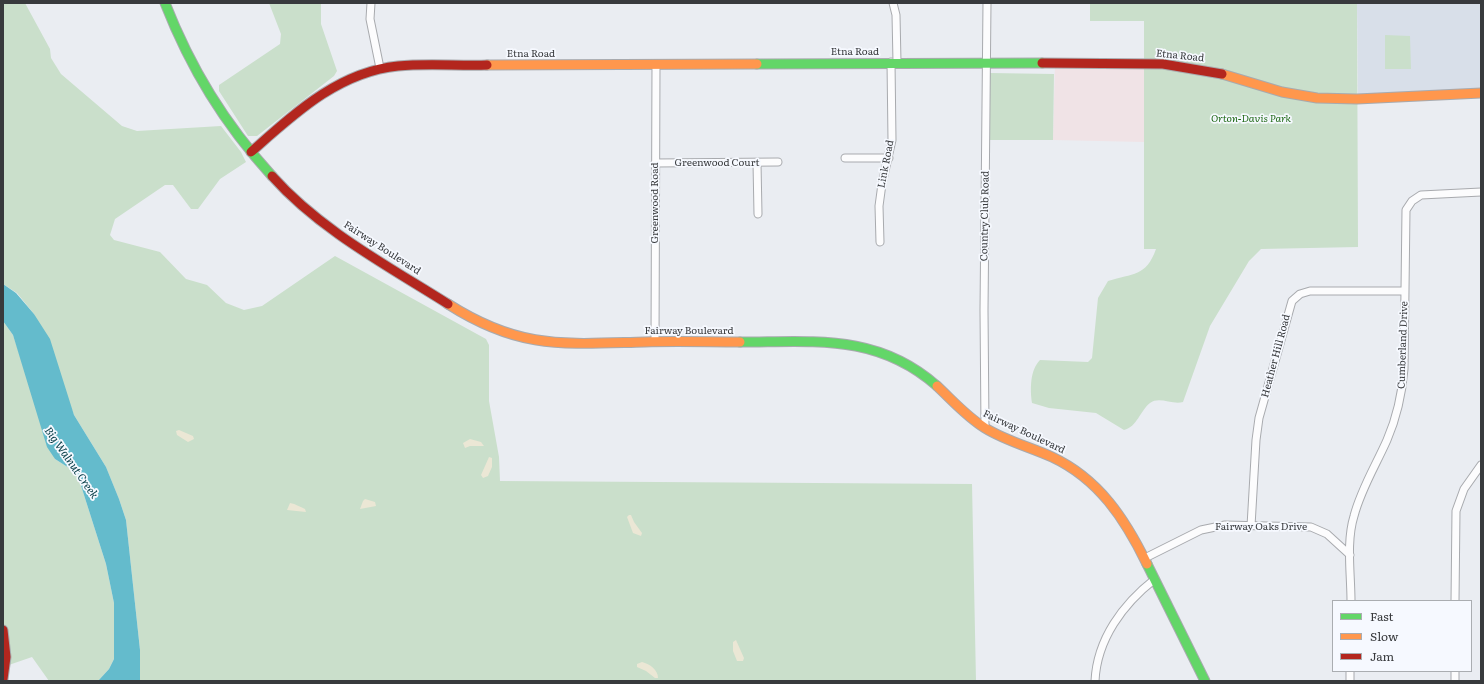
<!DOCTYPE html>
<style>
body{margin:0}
#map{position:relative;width:1484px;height:684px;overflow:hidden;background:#eaedf2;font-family:Literata,serif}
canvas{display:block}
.frame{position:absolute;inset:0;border:4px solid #383a3d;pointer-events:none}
.legend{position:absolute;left:1332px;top:600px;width:140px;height:72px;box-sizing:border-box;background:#f6f9ff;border:1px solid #aaadb1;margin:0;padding:5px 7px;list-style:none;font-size:12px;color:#383a3d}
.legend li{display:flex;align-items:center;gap:8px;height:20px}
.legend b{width:20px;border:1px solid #aaadb1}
</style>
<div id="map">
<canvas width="1484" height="684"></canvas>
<div class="frame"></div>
<ul class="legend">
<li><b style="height:5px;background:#63d668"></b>Fast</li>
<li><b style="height:5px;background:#ff974d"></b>Slow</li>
<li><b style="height:5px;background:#b3261e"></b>Jam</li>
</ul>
</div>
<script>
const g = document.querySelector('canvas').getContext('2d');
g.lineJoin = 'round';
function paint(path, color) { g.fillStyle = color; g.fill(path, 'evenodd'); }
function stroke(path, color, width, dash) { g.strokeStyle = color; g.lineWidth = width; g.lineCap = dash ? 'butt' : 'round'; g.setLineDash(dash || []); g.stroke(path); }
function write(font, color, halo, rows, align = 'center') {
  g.font = font + ' Literata,serif'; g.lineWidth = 3.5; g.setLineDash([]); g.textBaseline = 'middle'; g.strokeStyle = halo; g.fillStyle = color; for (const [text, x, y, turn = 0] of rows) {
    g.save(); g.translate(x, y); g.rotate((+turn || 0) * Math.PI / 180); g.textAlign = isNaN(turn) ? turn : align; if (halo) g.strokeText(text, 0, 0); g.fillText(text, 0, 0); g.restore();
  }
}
const commercial = new Path2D(`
 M1055,63L1144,64V142L1053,140Z`);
const built = new Path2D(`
 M1357,3H1481V90L1358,95Z`);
const green = new Path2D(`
 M3,3H25L50,49L51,58L61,74L122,126L137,131L221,126L241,152L246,162L220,179L198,209H191L173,185H165L115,219L110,235L114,240L160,252L186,279L207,285L226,303L244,310L262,306L335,256L486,339L489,345V401L499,457L500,481L972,484L976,681H140V650L126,520L119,499L106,467L74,415L34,314L17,293L3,284Z
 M269,3H321V24L337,71L334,76L257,136H248L219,91V85L280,44L281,34Z
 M1090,3H1357L1358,247L1261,249L1249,261L1210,326L1183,402C1172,405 1159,396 1150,403C1140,411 1137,427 1124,430L1096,413L1049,408L1032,403C1030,389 1030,370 1040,360L1088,362L1092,358L1098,298L1108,281C1133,273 1146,277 1156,249H1144V21H1090Z
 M1385,35L1410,36L1411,69H1385Z
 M990,73L1054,74L1053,140H990Z
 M3,321L13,335L55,459L77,473L106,564L114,603V659L109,669L98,681H49L32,657L3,667Z`);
const sand = new Path2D(`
 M179,430L193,436L194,439L188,442L177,435L176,431Z
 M470,439L481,442L484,446H470L465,448L463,443Z
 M489,457L492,458V467L488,476L483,478L481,475Z
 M365,499L375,502L376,506L360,509L363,501Z
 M290,503C296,504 300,507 305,509L306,512L287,510Z
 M629,515H631L634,522L642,533L641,536L633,533L627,517Z
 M736,640L744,658L743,661H737L733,651V642Z
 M642,662C650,664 658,670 658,678H655L646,671L637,667V664Z`);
const water = new Path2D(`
 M3,284L16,293L34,314L50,339L74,415L106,467L119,499L126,520L140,650V681H98L109,669L114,659V603L106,564L77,473L55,459L47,447L13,335L3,321Z`);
const street = new Path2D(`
 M371,3L370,19L380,68
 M893,3L896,15L897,62
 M845,158H889
 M655,163L778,162
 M757,163L758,214
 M880,242L879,206L882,184L892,140L891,62
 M655,342L656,64
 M985,428L984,310L987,3
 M1251,526L1256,440L1259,418L1292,301L1300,294L1310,291H1405
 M1145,558L1201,530L1225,525L1311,527L1327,534L1350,555
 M1351,601C1351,574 1346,542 1354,516C1361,489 1376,465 1387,440C1397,417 1402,394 1404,369L1406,210L1412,201L1421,195L1481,192
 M1455,601L1456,511L1464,489L1481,465
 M1095,681C1097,639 1123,604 1155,579
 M1350,681V671
 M1455,681V671`);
const fast = new Path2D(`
 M165,3C191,69 224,123 272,176
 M757,64L1042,63
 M740,342C813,342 877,333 937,386
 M1147,564L1205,681`);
const slow = new Path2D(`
 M487,65L757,64
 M1222,74L1282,92L1317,98L1357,99L1481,93
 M448,304C520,350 564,344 645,342C676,341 708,342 740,342
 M937,386C953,401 967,417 985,428C1006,441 1030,447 1052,457C1099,479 1125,519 1147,564`);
const jam = new Path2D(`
 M1042,63L1163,64L1222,74
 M251,152C294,114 338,72 398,66C427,63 458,66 487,65
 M272,176C320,230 388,266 448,304
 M3,630L6,657L3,679`);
const streetNames = [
 ["Etna Road",855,52],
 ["Etna Road",531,54],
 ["Etna Road",1180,56,6],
 ["Greenwood Court",717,163],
 ["Link Road",886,164,-79],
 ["Greenwood Road",655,203,-90],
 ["Country Club Road",985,216,-89],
 ["Fairway Boulevard",382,248,33],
 ["Fairway Boulevard",689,331],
 ["Cumberland Drive",1403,345,-88],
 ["Heather Hill Road",1276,356,-75],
 ["Fairway Boulevard",1024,432,25],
 ["Fairway Oaks Drive",1261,527]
];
const parkNames = [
 ["Orton-Davis Park",1251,119]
];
const waterNames = [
 ["Big Walnut Creek",71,463,55]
];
paint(commercial, '#f0e3e6');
paint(built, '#d8dfe9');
paint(green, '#cadfcb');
paint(sand, '#ebe7d5');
paint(water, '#64bbcc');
stroke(street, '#a8aaae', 9);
stroke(fast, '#a8aaae', 11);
stroke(slow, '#a8aaae', 11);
stroke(jam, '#a8aaae', 11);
stroke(street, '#fcfcfd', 7);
stroke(fast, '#63d668', 9);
stroke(slow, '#ff974d', 9);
stroke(jam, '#b3261e', 9);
write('10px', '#383a3d', '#f6f9ff', streetNames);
write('italic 10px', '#1d6814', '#f6f9ff', parkNames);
write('italic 11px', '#033a44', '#f6f9ff', waterNames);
</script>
